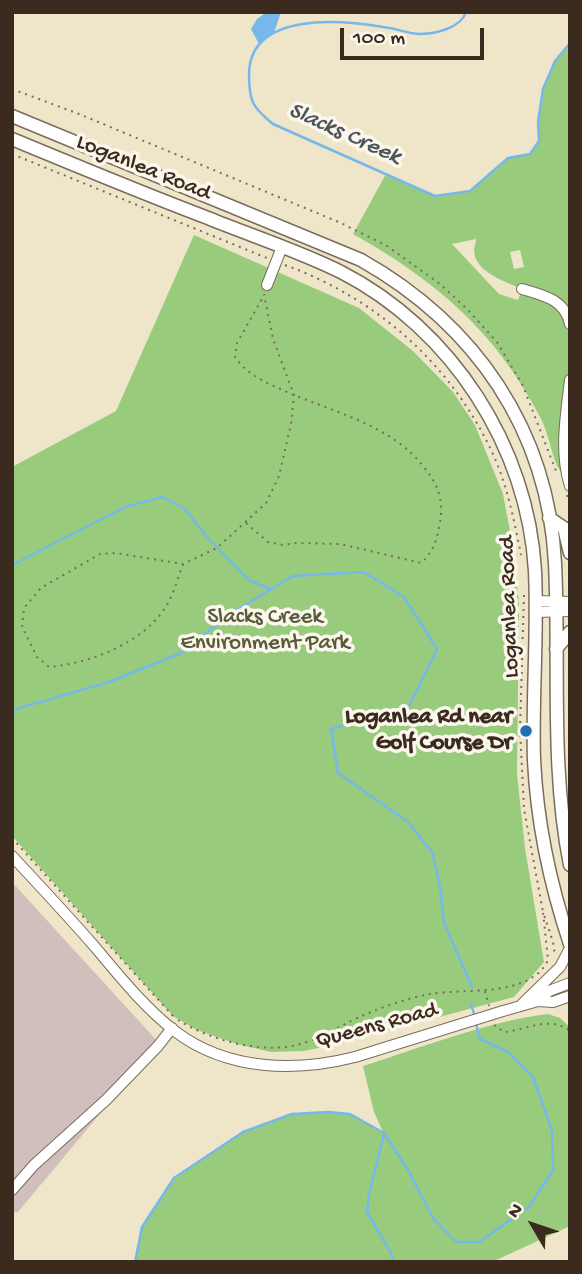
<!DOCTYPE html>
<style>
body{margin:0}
#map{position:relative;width:582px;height:1274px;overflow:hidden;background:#efe6ca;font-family:"Gochi Hand",sans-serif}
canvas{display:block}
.frame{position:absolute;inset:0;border:14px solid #3b2a1e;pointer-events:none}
.north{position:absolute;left:498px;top:1190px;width:70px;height:70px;-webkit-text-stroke:5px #fbf7ec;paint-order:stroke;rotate:309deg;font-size:19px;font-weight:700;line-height:28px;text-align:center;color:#3b2a1e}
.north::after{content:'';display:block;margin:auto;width:24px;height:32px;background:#3b2a1e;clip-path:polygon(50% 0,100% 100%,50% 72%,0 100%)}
.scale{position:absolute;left:340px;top:28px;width:144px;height:32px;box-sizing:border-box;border:4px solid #3b2a1e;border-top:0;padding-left:9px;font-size:21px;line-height:24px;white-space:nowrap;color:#3b2a1e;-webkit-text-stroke:5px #fbf7ec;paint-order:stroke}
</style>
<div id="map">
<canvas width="582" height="1274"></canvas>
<div class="frame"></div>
<div class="north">N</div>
<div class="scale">100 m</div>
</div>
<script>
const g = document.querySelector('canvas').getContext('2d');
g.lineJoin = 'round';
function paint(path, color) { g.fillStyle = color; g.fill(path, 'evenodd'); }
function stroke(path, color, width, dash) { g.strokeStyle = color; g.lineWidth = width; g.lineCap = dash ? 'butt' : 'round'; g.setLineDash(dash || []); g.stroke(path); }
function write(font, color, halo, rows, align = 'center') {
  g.font = font + ' "Gochi Hand",sans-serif'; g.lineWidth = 7; g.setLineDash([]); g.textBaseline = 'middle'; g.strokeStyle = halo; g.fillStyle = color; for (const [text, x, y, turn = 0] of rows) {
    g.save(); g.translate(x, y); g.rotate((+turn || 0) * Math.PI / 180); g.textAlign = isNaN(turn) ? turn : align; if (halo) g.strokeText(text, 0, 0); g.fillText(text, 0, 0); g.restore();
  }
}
const industrial = new Path2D(`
 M12,882L159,1043L18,1212L12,1213Z`);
const green = new Path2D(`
 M570,43V489C566,479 559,471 555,461C550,446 547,429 539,415C494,330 436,281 353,234L386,174L435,196L470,191L508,158L530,154L539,141L538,122L543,89L555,61ZM476,239C476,243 474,247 474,251C475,272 506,282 522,289L518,300L499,294L452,244ZM520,250L524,267L514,269L510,252Z
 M194,235L359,308L413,351L453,392L475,425L503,494L513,547L519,604L517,774L525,848L544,962L514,997L346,1042L304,1051L271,1052L237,1044L197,1030L173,1016L12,836V467L116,411Z
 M548,1014L560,1018L570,1027V1226L492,1262H135L142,1227L174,1178L243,1132L292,1114L328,1112L350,1114L383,1132L374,1112L363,1066C420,1048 489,1021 548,1014Z`);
const water = new Path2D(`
 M267,12H281L274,33L259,44L251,29L257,19Z`);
const stream = new Path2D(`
 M466,12C461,28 435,34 420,34C408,34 395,28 383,27C342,20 250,11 249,74C249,101 252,107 273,124L435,196L470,191L508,158L530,154L539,141L538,122L543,89L555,61L570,43
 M12,565L125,507L162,497L184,508L207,537L250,581L271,589
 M12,710L109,682L181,653L233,612L293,576L364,572L404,597L437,649L409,706L331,729L338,773L408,822L432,852L440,886L444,923L472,987
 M471,1004L475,1017
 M384,1134L369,1194L367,1212L392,1255L393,1262
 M135,1262L142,1227L174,1178L243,1132L292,1114L328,1112L350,1114L384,1133L408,1170L433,1218L456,1242H479L529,1207L553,1170L552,1131L533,1077L508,1052L480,1039L476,1024`);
const path = new Path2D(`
 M12,89L79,114L341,223L387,246L440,284L467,309L497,342L523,386L556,471
 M12,154L267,258
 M285,265C376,298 451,364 492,452C507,484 514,520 521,555
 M567,495L570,505
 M246,523L268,542L283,545L297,543L340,544L421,563C435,551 439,533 441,515C442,494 436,482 423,466C391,425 333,412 287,392C267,383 247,375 235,357L237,343L263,297
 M183,564C178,577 174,593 167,605C144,643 91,663 49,667L37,657L22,627L24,608L41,588L100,554L115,553L183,564L217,548L266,503L279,476L291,424L294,395L273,339L264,294
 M524,595L520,729L524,809L543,912
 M12,838L173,1016
 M485,991L489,1006
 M570,1014L567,1016L570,1019
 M178,1020C207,1038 250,1051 285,1047C314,1044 338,1026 364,1015C385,1006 408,998 430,994C465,988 530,998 548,960L543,912L553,942L555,955
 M494,1025L504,1032C527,1030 549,1015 570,1031`);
const minor = new Path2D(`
 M267,285L282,247
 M522,289C542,295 565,299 570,324
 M570,380C566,416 559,451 570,486
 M536,601L570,602
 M536,612L570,611
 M12,856C40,886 68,916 95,947C120,977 145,1008 176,1032C228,1071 296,1072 355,1057
 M538,1001L549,991L570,983
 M520,1006L560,967L570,948
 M503,1011L538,1001L553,1002L570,996
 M12,1190L34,1165L106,1100L158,1046L172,1028`);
const major = new Path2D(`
 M12,116L361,260C476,325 548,430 555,563C560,664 550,765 570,865
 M12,139C77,166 142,193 208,218C252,236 299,251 341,272C452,329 528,447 535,571C538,634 532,697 534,760C537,823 550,884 570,944
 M549,518L564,528L570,553
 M556,649L570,632`);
const minorBridge = new Path2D(`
 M355,1057L503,1011`);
const markers = [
 [526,731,7,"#1f6fb2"]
];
const streetNames = [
 ["Loganlea Road",143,169,22],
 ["Loganlea Road",511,607,-92],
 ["Queens Road",377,1027,-15]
];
const parkNames = [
 ["Slacks Creek",265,618],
 ["Environment Park",265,644]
];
const poiNames = [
 ["Loganlea Rd near",512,718],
 ["Golf Course Dr",512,744]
];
const waterNames = [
 ["Slacks Creek",344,135,24]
];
paint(industrial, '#d1bfbe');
paint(green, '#98cc7c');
paint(water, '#76b8eb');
stroke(stream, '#76b8eb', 2.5);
stroke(minor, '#7a6c5a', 12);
stroke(major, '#7a6c5a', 15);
stroke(path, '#7a6c5a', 2, [2, 5]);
stroke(minor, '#fff', 10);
stroke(major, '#fff', 12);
stroke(minorBridge, '#7a6c5a', 12, []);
stroke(minorBridge, '#fff', 10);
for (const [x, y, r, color] of markers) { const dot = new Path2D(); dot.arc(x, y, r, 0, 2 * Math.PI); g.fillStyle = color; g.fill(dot); stroke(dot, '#fbf7ec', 2.5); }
write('23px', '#3b2a1e', '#fbf7ec', streetNames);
write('23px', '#575b3a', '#fbf7ec', parkNames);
write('bold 23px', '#3b2a1e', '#fbf7ec', poiNames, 'right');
write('italic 24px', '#4d555c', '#fbf7ec', waterNames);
</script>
